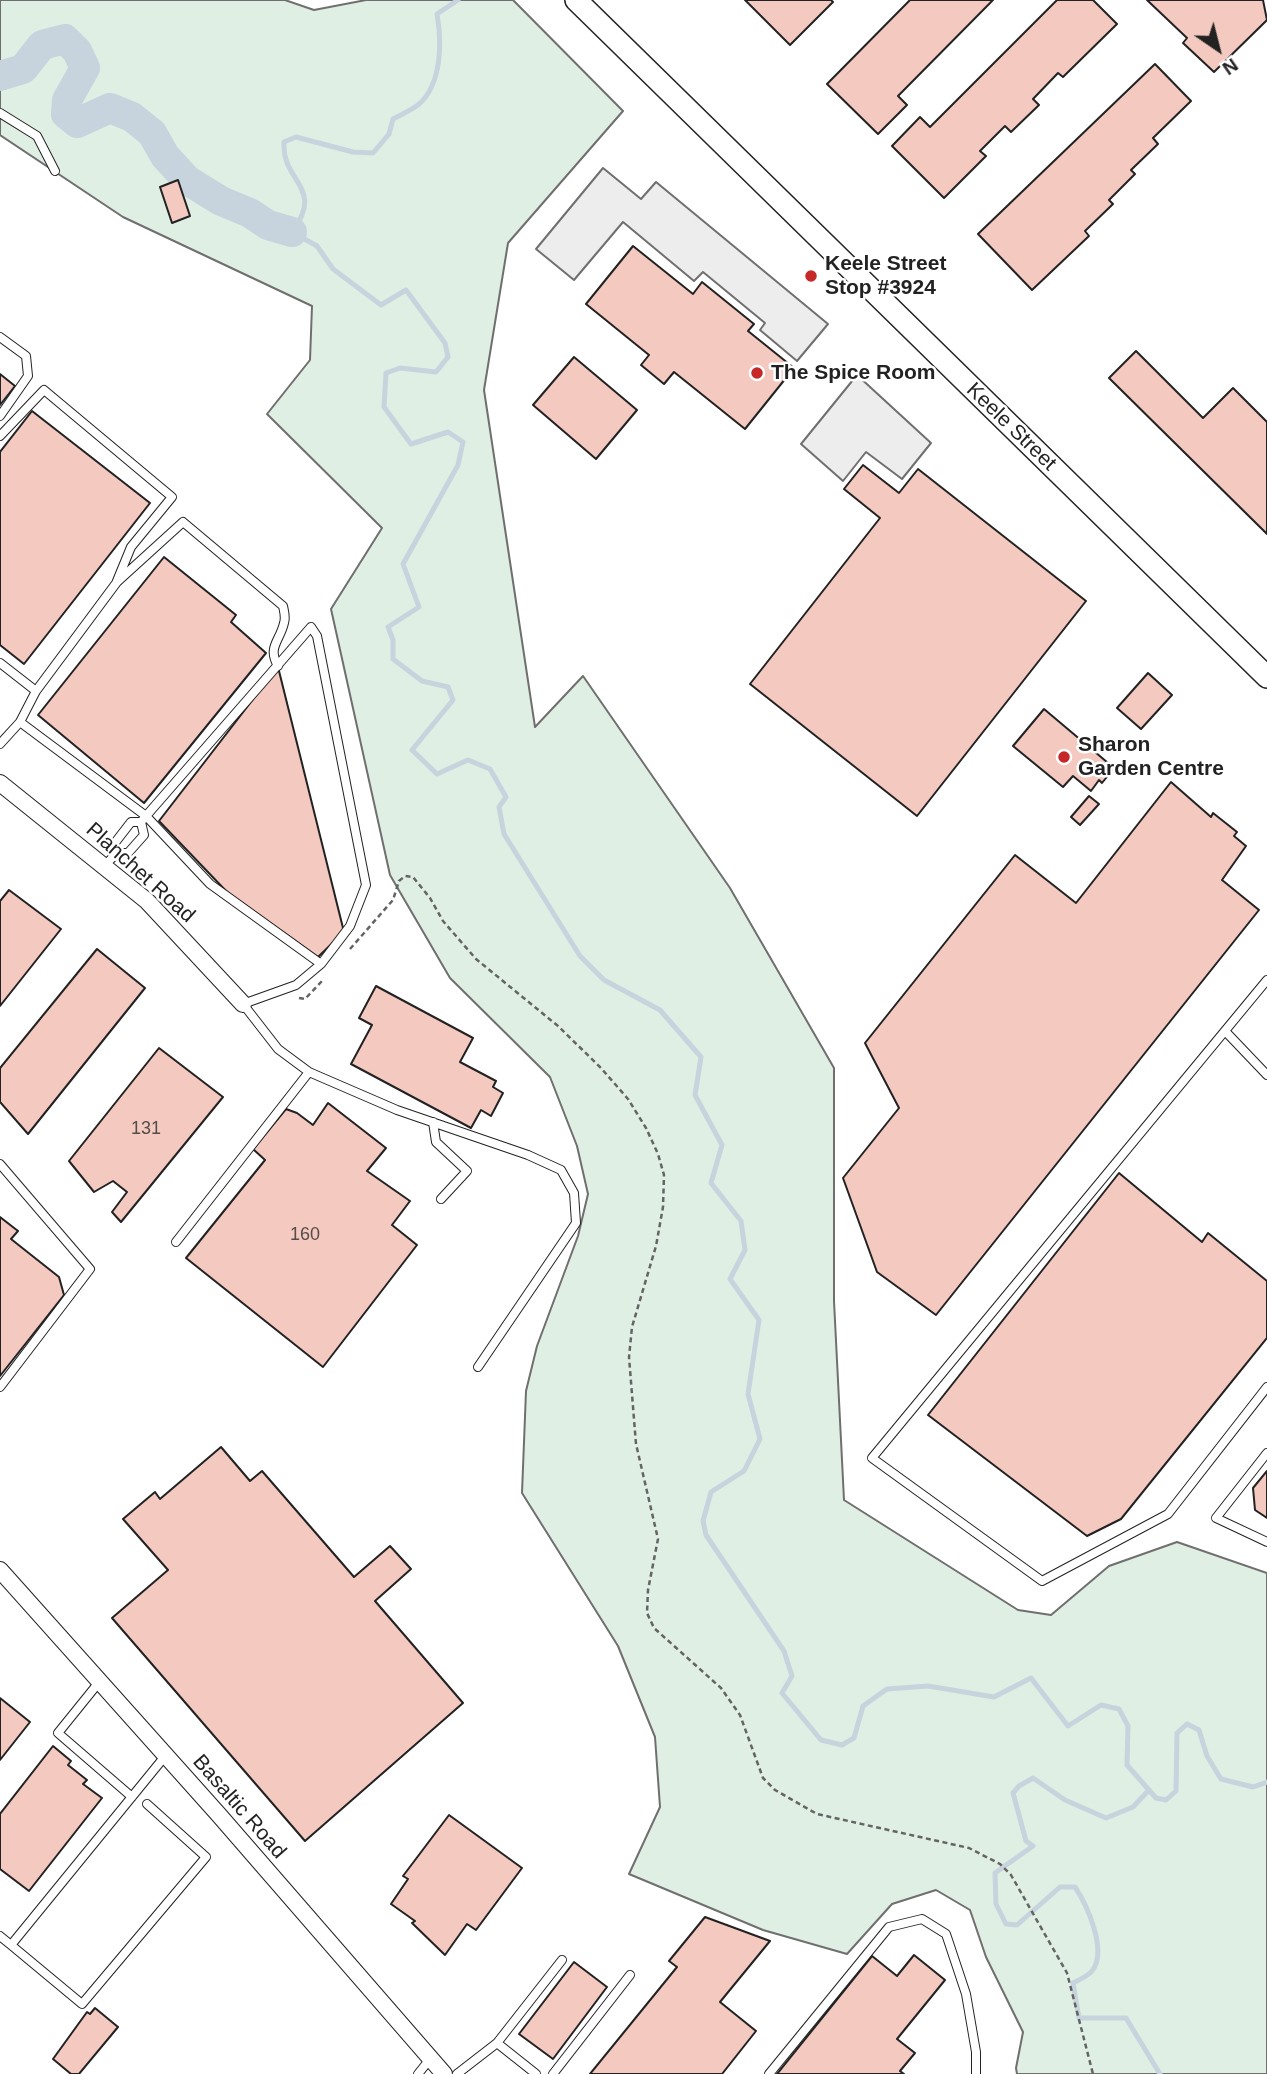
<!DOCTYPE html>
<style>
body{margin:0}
#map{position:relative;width:1267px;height:2074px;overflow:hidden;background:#fff;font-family:Helvetica,sans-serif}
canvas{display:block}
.north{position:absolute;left:1183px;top:14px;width:70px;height:70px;-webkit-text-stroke:5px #fff;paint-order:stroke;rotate:145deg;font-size:19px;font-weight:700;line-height:28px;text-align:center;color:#222}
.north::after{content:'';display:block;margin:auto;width:24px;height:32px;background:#222;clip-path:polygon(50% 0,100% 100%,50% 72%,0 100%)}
</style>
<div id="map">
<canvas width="1267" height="2074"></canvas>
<div class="north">N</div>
</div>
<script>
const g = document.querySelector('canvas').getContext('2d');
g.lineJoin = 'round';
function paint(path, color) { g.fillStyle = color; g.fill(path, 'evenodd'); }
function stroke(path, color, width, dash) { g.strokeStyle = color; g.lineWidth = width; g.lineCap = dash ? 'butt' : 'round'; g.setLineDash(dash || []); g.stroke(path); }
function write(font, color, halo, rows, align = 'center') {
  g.font = font + ' Helvetica,sans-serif'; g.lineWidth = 5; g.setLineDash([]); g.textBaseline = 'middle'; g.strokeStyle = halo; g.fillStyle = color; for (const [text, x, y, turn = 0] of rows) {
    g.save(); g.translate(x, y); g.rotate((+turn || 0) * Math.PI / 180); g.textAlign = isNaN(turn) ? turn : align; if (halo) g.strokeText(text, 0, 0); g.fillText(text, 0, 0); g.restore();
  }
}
const green = new Path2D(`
 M0,0H285L314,10L366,0H513L623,111L508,243L484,390L535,727L583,676L730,888L834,1068V1301L844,1500L1018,1610L1051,1615L1109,1566L1177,1542L1267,1573V2074H1017L1016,2068L1023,2032L986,1957L970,1910L936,1890L892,1904L847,1954L763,1930L629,1874L660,1807L655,1737L618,1646L522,1493L526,1391L537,1346L578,1236L588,1194L577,1146L550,1077L450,978L390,875L331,609L382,528L267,414L310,360L312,306L123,217L0,135Z`);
const parking = new Path2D(`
 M603,168L641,199L656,182L828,324L797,361L760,330L765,323L703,272L694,281L623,222L574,280L536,249Z
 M857,375L931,443L902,479L866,452L843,481L801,444Z`);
const stream = new Path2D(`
 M458,0L437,14C442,42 442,85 418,105C411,110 401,115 393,119L389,134L373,153L353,152L296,137L284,142C281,182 326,187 292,232L317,246L333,269L381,305L406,290L445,343L448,357L436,372L400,368L386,373L384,407L411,444L448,432L463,442L458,465L403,564L419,607L388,627L393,640V659L422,681L448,687L453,700L412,750L437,774L468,760L490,769L506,797L499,807L504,834L580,956L604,980L660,1010L701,1057L695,1095L722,1145L711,1183L741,1221L745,1250L730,1279L759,1320L748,1394L760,1439L744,1471L711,1492L703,1521L706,1535L784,1651L792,1676L782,1693L821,1740L842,1745L854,1738L863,1706L887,1689L928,1686L994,1697L1031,1678L1068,1726L1101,1705L1119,1709L1128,1726L1127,1765L1156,1798L1166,1800L1176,1791L1177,1733L1187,1724L1199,1730L1207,1756L1221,1779L1253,1787L1267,1782
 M1148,1791L1133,1807L1106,1818L1065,1800L1033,1778L1019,1786L1013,1793L1026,1841L1033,1846L995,1873L996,1904L1006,1924L1017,1925L1060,1887H1075C1087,1905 1108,1951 1092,1971C1088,1976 1079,1980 1073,1983L1079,2018H1126L1160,2074`);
const river = new Path2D(`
 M0,76L23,69L42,45L65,39L77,51L85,68L67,100L66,114L77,123L110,108L132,117L152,133L165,156L187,180L221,201L250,213L268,225L292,232`);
const building = new Path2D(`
 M745,0H831L833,2L790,45Z
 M910,0H993L898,96L907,105L878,134L827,84Z
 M1057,0H1093L1117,24L1063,77L1058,73L1033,99L1039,105L1011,132L1005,126L980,151L986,156L944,198L892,146L920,117L930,127Z
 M1147,0H1263L1267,20L1214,72L1183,43L1187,38Z
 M1155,64L1191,101L1153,138L1158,144L1131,170L1135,174L1109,200L1113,204L1085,231L1089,236L1032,290L978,234Z
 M178,180L190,216L172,223L160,187Z
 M633,246L693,294L702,282L754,324L748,331L794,368L745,429L674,372L664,384L641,365L649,355L586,304Z
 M1136,351L1203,418L1233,388L1267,422V534L1109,378Z
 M574,357L637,410L596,459L533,405Z
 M0,374L15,386L0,405Z
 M32,411L150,503L24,664L0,645V452Z
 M863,465L899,493L918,469L1086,601L917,816L750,684L880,518L844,489Z
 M164,557L236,615L231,622L266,653L144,803L38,715Z
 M278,667L344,932L318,957L228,893L159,821Z
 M1148,673L1172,695L1141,729L1117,708Z
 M1044,709L1114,768L1102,783L1099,780L1091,791L1073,776L1063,787L1013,746Z
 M1171,782L1211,817L1213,813L1237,832L1234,836L1246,846L1222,880L1259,910L936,1315L877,1272L843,1178L899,1108L865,1043L1015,855L1076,903Z
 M1089,796L1099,804L1080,825L1071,817Z
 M9,890L61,929L0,1006V901Z
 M97,949L145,988L28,1134L0,1102V1068Z
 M376,986L473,1038L460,1062L496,1081L493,1087L503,1093L491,1116L481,1110L471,1128L351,1064L372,1025L359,1018Z
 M159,1048L223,1097L121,1222L112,1212L127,1192L113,1181L94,1192L69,1161Z
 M328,1103L386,1148L367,1171L410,1201L392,1225L417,1245L323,1367L186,1258L265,1160L253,1149L286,1109L297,1113L313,1125Z
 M1119,1173L1202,1242L1208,1233L1267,1281V1338L1121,1519L1087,1536L928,1415Z
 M0,1217L18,1231L11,1239L59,1277L64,1295L0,1376Z
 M221,1447L250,1481L262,1471L354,1577L390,1546L411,1569L375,1601L463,1703L305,1841L112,1618L168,1570L123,1519L155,1492L160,1499Z
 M1267,1471V1518L1255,1510L1253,1488Z
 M0,1698L30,1722L0,1760Z
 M53,1746L71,1761L68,1765L87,1780L83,1784L102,1798L29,1891L0,1869V1814Z
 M449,1815L522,1868L476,1930L467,1924L445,1955L412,1923L415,1921L391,1904L408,1879L403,1876Z
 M705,1917L770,1941L720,2002L756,2031L722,2074H590L677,1967L669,1961Z
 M914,1955L945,1980L897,2039L915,2053L900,2071L904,2074H777L872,1956L897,1976Z
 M574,1962L607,1987L553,2059L519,2034Z
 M95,2008L118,2027L79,2074H71L53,2059L87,2012L90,2014Z`);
const path = new Path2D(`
 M350,949L393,900L399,881L405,876L413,877L430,898L443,921L476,959L558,1026L601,1068L628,1099L646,1128L658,1154L664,1175L663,1207L656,1246L632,1327L629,1357L636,1444L658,1539L648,1590L647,1613L654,1628L721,1688L740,1715L763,1778L775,1790L817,1814L969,1848L1000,1864L1011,1875L1067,1973L1093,2074
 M299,998L305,999L322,981`);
const lane = new Path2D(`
 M0,113L37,136L55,171
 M0,337L26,356L28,376L0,416
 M0,436L44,390L172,497L131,547L117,581
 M0,663L36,691
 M20,722L146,816L210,884L321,964L350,926L366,885L317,636L311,627L146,816L141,822
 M0,744L20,722L36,691L117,582L183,522L283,606C284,611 286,617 284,623C280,641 267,647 278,666
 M117,853L114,844L131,822H141
 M105,865L117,853H128L144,835L141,822
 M1267,980L872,1458L1042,1581L1168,1514L1267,1387
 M1225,1031L1267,1075
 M309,1072L397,1110L528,1155L561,1170L574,1193L576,1223L478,1367
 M433,1122L436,1142L467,1171L441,1199
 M0,1164L90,1269L0,1387
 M176,1242L309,1072L278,1049L243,1004L296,985L321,964
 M1267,1453L1216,1518L1267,1542
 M100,1681L58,1733L132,1797
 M147,1804L206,1857L82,2004L11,1945L166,1755
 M0,1936L11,1945
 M497,2043L562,1960
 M418,2074L430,2059
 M457,2074L497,2043L536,2074
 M553,2074L630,1975
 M769,2074L889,1927L922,1919L946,1934L966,1994L976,2052V2074`);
const street = new Path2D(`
 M0,783L147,901L243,1004
 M0,1570L219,1815L444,2074`);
const secondary = new Path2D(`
 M576,0L1267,677`);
const markers = [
 [811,276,7,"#c62828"],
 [757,373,7,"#c62828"],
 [1064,757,7,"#c62828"]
];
const numberNames = [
 ["131",146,1129],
 ["160",305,1235]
];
const poiNames = [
 ["Keele Street",825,264],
 ["Stop #3924",825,288],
 ["The Spice Room",771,373],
 ["Sharon",1078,745],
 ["Garden Centre",1078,769]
];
const streetNames = [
 ["Keele Street",1011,427,44],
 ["Planchet Road",140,873,42],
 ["Basaltic Road",239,1807,49]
];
paint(green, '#e0efe3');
stroke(green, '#6f6f6f', 2);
paint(parking, '#ededed');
stroke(parking, '#6f6f6f', 2);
stroke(stream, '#c7d3dd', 5);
stroke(river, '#c7d3dd', 30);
paint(building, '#f3c9c0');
stroke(building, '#222', 2);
stroke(lane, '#222', 10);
stroke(street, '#222', 18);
stroke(secondary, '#222', 24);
stroke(path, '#646464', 2.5, [5, 3.5]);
stroke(lane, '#fff', 8);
stroke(street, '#fff', 16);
stroke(secondary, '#fff', 21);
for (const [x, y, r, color] of markers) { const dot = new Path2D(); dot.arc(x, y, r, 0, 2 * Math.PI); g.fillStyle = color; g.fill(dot); stroke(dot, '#fff', 2.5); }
write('18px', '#564c4a', null, numberNames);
write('bold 21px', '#222', '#fff', poiNames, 'left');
write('21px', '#222', '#fff', streetNames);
</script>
